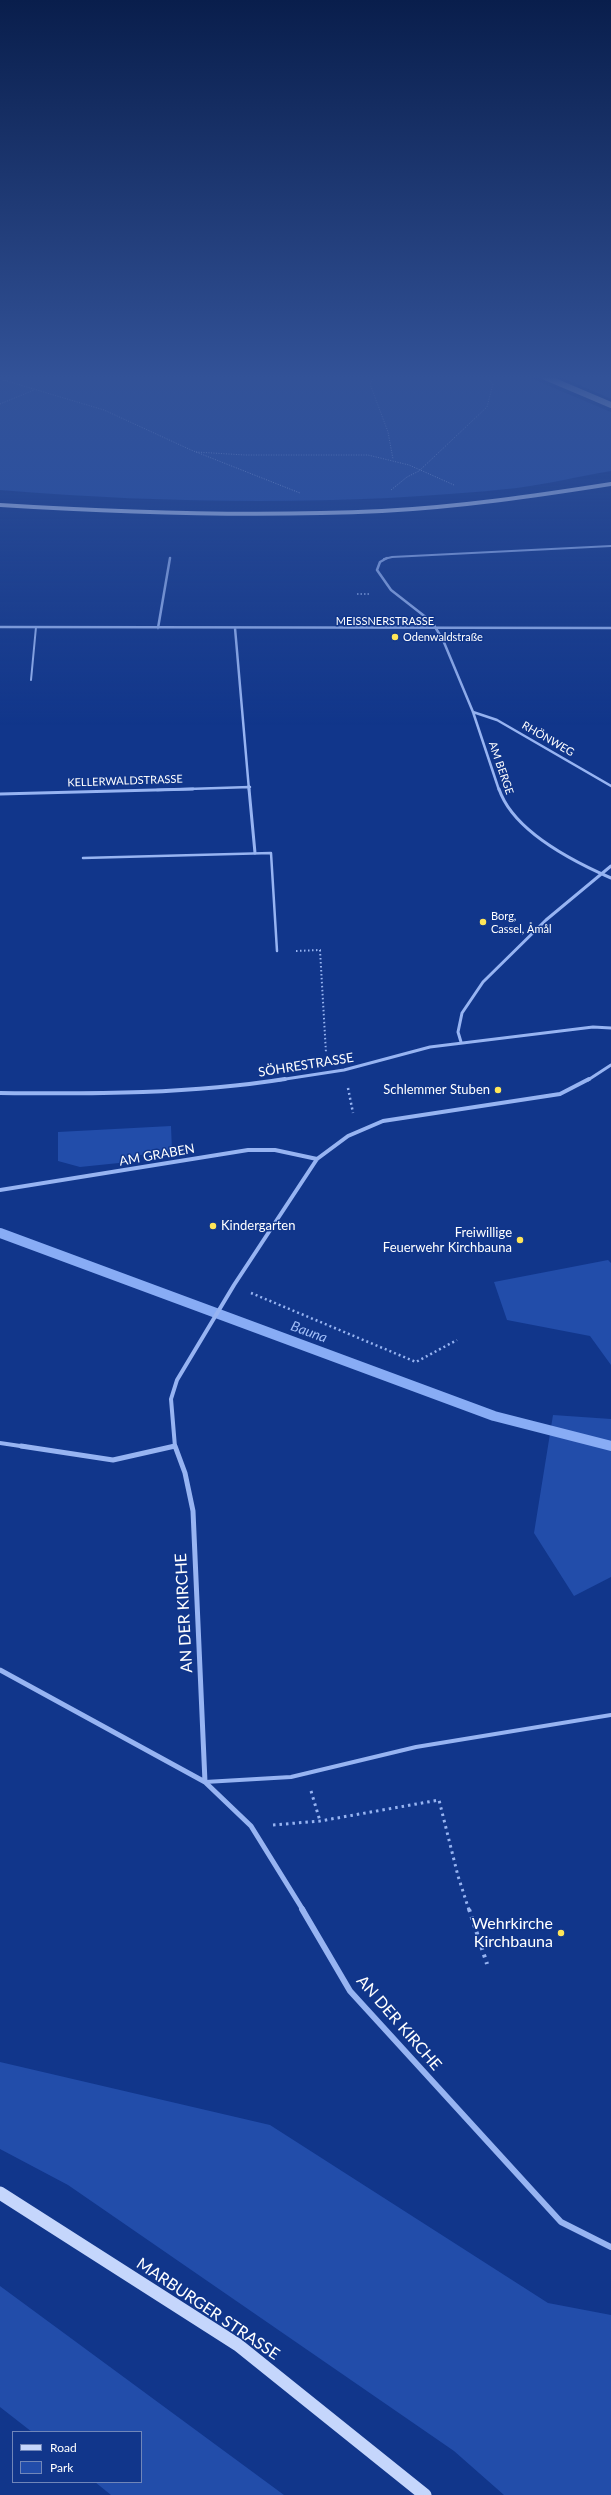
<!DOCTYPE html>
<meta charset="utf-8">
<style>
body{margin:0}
#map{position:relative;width:611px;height:2495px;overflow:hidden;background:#11368b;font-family:Lato,sans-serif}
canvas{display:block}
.legend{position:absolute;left:12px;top:2431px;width:130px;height:52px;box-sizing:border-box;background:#11368b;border:1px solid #7086b9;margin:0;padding:5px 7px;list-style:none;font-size:12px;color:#fff}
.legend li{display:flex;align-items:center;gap:8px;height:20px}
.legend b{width:20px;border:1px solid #7086b9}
</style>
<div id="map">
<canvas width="611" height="2495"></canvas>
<ul class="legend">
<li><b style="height:5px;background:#c5d6fc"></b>Road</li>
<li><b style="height:11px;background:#224daa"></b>Park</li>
</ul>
</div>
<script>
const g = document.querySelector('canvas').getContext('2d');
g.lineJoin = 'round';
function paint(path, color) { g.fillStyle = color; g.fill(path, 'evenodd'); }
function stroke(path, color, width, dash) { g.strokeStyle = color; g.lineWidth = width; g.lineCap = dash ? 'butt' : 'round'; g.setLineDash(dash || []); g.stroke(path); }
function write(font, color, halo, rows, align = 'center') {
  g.font = font + ' Lato,sans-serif'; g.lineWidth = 3; g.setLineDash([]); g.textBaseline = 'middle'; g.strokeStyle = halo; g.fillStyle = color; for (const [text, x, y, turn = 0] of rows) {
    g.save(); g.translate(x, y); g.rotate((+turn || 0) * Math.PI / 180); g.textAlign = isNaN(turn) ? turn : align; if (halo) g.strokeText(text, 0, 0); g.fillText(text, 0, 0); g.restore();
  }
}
const green = new Path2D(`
 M0,377H528L611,412V471C580,476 548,484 517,488C346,506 172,504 0,490Z
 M561,377H611V399Z
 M171,1126L172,1152L140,1155L119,1163L80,1167L58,1161V1132Z
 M608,1260L611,1263V1365L590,1336L507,1320L494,1282Z
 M553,1415L611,1419V1577L574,1596L534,1533Z
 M0,2062L270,2125L548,2303L611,2315V2495H504L454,2451L68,2185L0,2149Z
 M0,2286L284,2495H111L95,2482H141V2432H32L0,2407Z`);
const stream = new Path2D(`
 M0,1233L494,1416L611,1446`);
const pathFar5 = new Path2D(`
 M374,377L370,384L388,432L393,459
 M0,379L104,410L191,450L300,493
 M0,404L34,390
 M196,452L245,455H368L409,465L454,485
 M391,490L407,477L419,471L487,407L493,384L486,377`);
const pathFar4 = new Path2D(`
 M357,594H371`);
const pathFar3 = new Path2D(`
 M296,951L320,950L326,1053`);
const pathFar2 = new Path2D(`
 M348,1088L353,1113
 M251,1293L416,1362L457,1340`);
const pathFar1 = new Path2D(`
 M311,1791L320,1821
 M273,1825L320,1821L439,1800L458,1876L469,1910`);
const path = new Path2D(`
 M469,1909L487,1964`);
const laneFar2 = new Path2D(`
 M31,680L36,627`);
const laneFar1 = new Path2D(`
 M83,858L271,853L277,951`);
const lane = new Path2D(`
 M205,1782L291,1777L416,1747L611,1715`);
const streetFar5 = new Path2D(`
 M170,559V558
 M384,559L392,557L611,546`);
const streetFar4 = new Path2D(`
 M387,558L380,562L377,570L391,590L432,622L443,640L473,712L499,790
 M0,627L611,628
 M158,628L170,558
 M235,628L249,790
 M473,712L497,720L611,786
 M157,790L250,787`);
const streetFar3 = new Path2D(`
 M249,789L255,853
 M499,789C513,831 572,861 611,878
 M0,794L193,789
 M461,1042L458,1032L462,1013L483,982L546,920L611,866
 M279,1080L344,1070L430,1047L593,1027L611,1028
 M588,1080L611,1065`);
const streetFar2 = new Path2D(`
 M0,1093C95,1094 191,1094 285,1079
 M0,1190L248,1150H275L317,1159
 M0,1443L27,1447
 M171,1447L175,1446
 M175,1447L171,1399L177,1380L234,1285L317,1159L348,1136L383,1121L560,1094L589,1079`);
const streetFar1 = new Path2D(`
 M21,1446L113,1460L175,1446
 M175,1446L185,1473L193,1511L205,1782
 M0,1670L205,1782L251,1826L303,1910`);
const street = new Path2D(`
 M302,1909L350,1991L561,2222L611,2247`);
const secondaryFar1 = new Path2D(`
 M0,505C127,513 254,517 382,511C459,507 535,496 611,484`);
const secondary = new Path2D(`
 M0,2193L238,2345L425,2495`);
const highway = new Path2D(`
 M545,377L611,405`);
const markers = [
 [395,637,4,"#ffe558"],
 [483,922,4,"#ffe558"],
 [498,1090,4,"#ffe558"],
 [213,1226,4,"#ffe558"],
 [520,1240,4,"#ffe558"],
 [561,1933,4,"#ffe558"]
];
const farStreetnames = [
 ["MEISSNERSTRASSE",385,621],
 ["RHÖNWEG",548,739,30],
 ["AM BERGE",501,768,71],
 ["KELLERWALDSTRASSE",125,781,-2]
];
const farPoinames = [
 ["Odenwaldstraße",403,637],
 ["Borg,",491,916],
 ["Cassel, Åmål",491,929]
];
const streetNames = [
 ["SÖHRESTRASSE",306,1065,-9],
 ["AM GRABEN",157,1155,-10]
];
const poiNames = [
 ["Schlemmer Stuben",490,1090],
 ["Kindergarten",221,1226,"left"],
 ["Freiwillige",512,1233],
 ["Feuerwehr Kirchbauna",512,1248]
];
const waterNames = [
 ["Bauna",309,1332,20]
];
const nearStreetnames = [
 ["AN DER KIRCHE",184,1613,-93],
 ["AN DER KIRCHE",399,2023,49],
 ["MARBURGER STRASSE",208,2309,34]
];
const nearPoinames = [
 ["Wehrkirche",553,1924],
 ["Kirchbauna",553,1942]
];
paint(green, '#224daa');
stroke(stream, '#88acf5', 10);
stroke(pathFar5, '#97b4f2', 1, [1, 1.5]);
stroke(pathFar4, '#97b4f2', 1.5, [1.5, 2]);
stroke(pathFar3, '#97b4f2', 2, [1.5, 2.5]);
stroke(pathFar2, '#97b4f2', 2.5, [2, 3]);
stroke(pathFar1, '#97b4f2', 3, [2.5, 4]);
stroke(path, '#97b4f2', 4, [3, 5]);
stroke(laneFar2, '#97b4f2', 2);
stroke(laneFar1, '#97b4f2', 2.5);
stroke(lane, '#97b4f2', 4);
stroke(streetFar5, '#97b4f2', 2);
stroke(streetFar4, '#97b4f2', 2.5);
stroke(streetFar3, '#97b4f2', 3);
stroke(streetFar2, '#97b4f2', 4);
stroke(streetFar1, '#97b4f2', 5);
stroke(street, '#97b4f2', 6);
stroke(secondaryFar1, '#c5d6fc', 4);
stroke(secondary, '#c5d6fc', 13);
stroke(highway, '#fff', 6);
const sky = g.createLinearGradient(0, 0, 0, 726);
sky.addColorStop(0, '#091e4c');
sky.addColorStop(0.52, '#325298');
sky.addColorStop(1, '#32529800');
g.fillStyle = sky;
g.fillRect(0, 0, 611, 726);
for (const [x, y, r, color] of markers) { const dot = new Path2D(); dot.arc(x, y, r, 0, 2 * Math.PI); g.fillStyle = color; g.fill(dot); stroke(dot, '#11368b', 1.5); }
write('11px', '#fff', '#11368b', farStreetnames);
write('11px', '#fff', '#11368b', farPoinames, 'left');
write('13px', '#fff', '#11368b', streetNames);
write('13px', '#fff', '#11368b', poiNames, 'right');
write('italic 14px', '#a2bff9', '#11368b', waterNames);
write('16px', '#fff', '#11368b', nearStreetnames);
write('16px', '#fff', '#11368b', nearPoinames, 'right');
</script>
